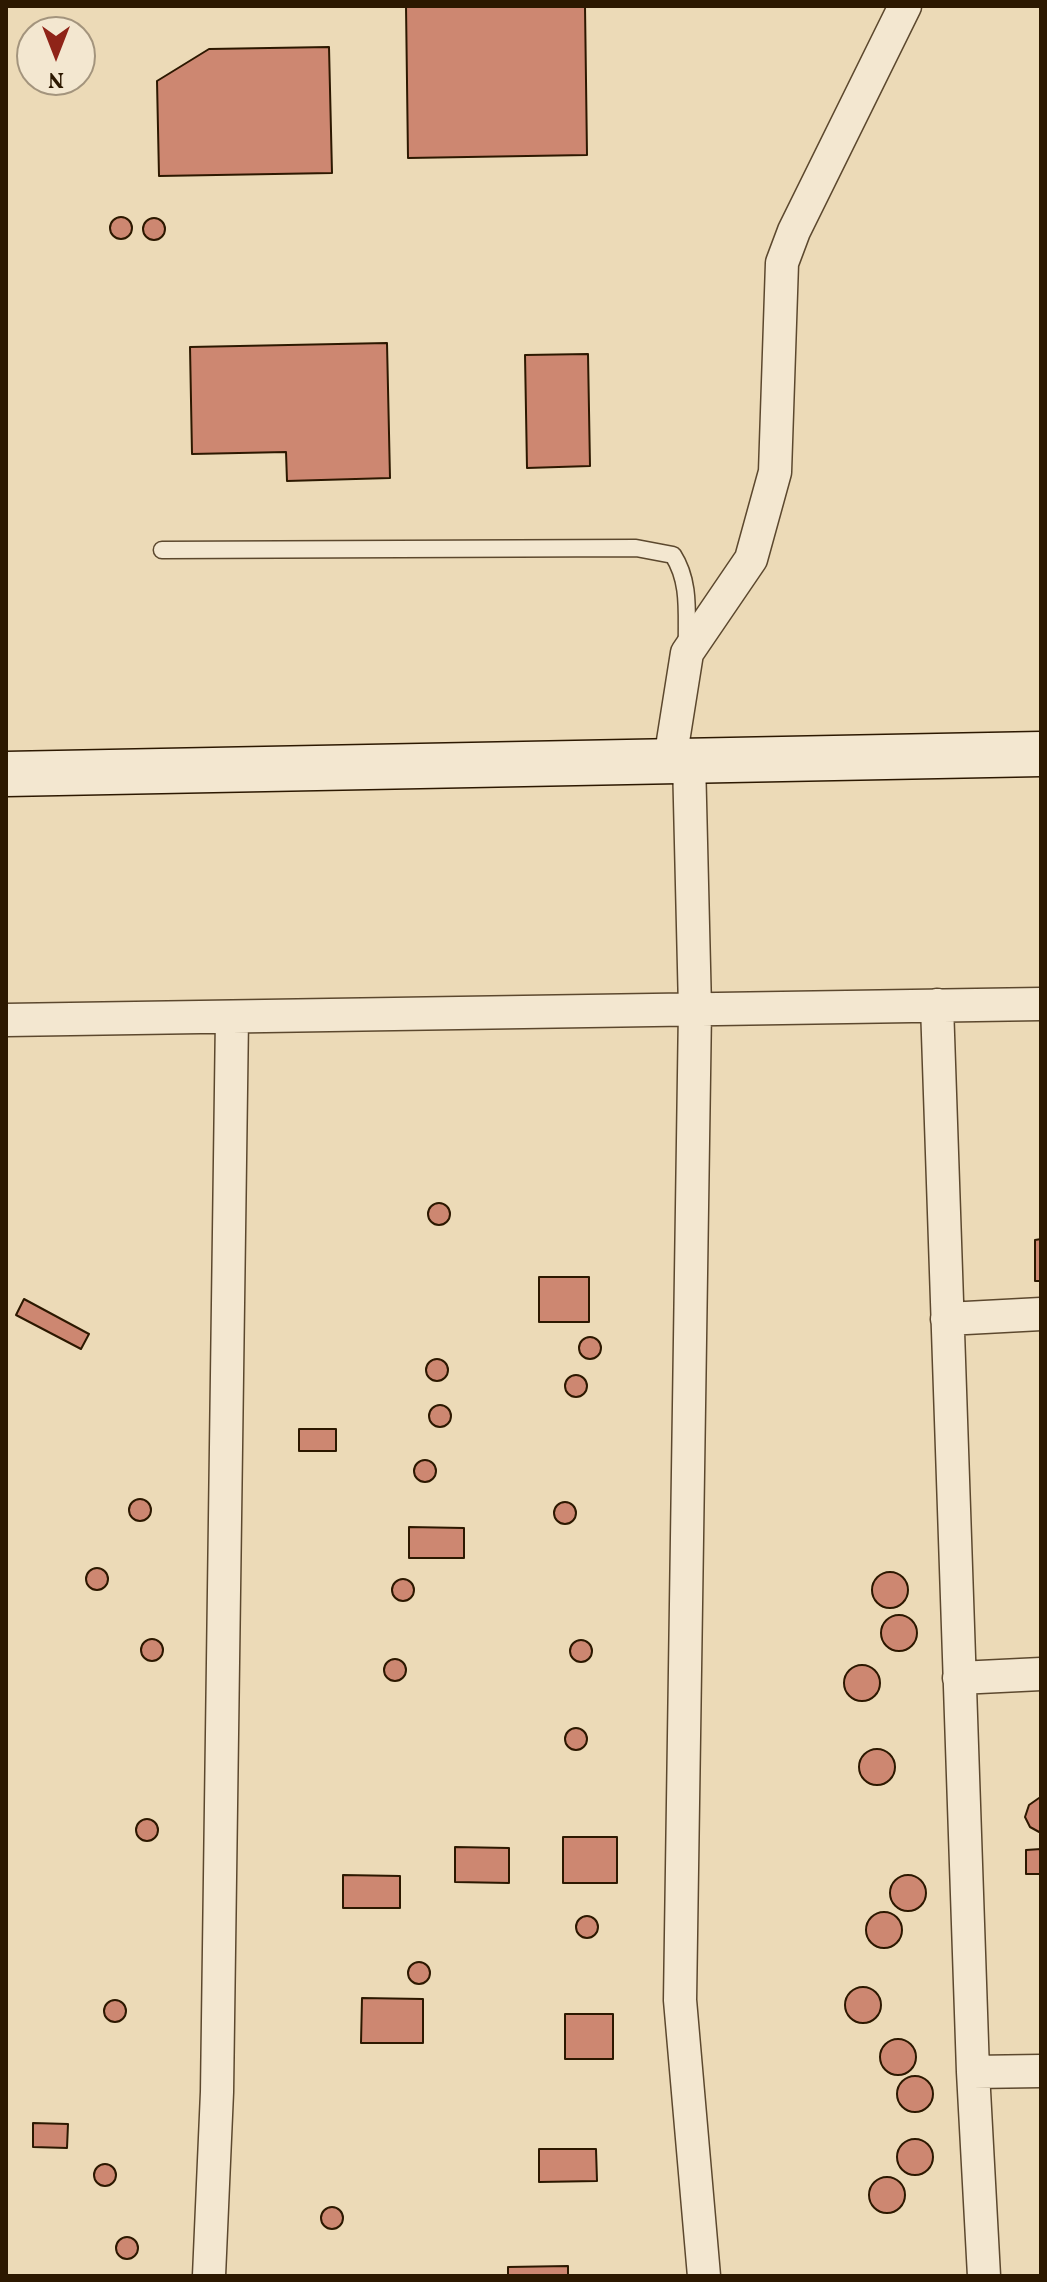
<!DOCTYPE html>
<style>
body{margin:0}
#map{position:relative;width:1047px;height:2282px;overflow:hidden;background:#ecdab7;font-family:Vollkorn,serif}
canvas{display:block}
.frame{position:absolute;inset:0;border:8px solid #2c1800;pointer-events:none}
.north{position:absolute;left:16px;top:16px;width:80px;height:80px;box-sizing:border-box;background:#f3e7d0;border:2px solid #a3947d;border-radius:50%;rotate:180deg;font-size:22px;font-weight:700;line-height:32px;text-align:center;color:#2c1800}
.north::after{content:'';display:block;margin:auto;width:28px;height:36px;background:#8f2418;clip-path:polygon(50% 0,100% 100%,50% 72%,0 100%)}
</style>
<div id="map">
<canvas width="1047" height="2282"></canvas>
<div class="frame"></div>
<div class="north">N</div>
</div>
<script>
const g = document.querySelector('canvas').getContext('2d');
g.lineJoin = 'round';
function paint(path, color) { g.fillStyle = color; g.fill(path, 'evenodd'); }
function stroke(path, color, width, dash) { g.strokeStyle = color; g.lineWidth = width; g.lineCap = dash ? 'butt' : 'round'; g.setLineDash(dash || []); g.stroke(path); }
const building = new Path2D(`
 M406,6H585L587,155L408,158Z
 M329,47L332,173L159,176L157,81L209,49Z
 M110 228a11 11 0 1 1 22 0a11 11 0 1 1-22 0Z
 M143 229a11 11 0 1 1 22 0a11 11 0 1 1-22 0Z
 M387,343L390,478L287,481L286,452L192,454L190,347Z
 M588,354L590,466L527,468L525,355Z
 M428 1214a11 11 0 1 1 22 0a11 11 0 1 1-22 0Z
 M1041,1239V1281H1035V1240Z
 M539,1277H589V1322H539Z
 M24,1299L89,1334L81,1349L16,1315Z
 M579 1348a11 11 0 1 1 22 0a11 11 0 1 1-22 0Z
 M426 1370a11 11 0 1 1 22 0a11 11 0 1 1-22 0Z
 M565 1386a11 11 0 1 1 22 0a11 11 0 1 1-22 0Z
 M429 1416a11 11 0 1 1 22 0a11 11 0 1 1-22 0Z
 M299,1429H336V1451H299Z
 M414 1471a11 11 0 1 1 22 0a11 11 0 1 1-22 0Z
 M129 1510a11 11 0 1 1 22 0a11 11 0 1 1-22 0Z
 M554 1513a11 11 0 1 1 22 0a11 11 0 1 1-22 0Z
 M409,1527L464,1528V1558H409Z
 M86 1579a11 11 0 1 1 22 0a11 11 0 1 1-22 0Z
 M872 1590a18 18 0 1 1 36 0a18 18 0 1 1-36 0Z
 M392 1590a11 11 0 1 1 22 0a11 11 0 1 1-22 0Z
 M881 1633a18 18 0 1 1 36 0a18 18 0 1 1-36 0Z
 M141 1650a11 11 0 1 1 22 0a11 11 0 1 1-22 0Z
 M570 1651a11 11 0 1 1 22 0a11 11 0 1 1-22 0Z
 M384 1670a11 11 0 1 1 22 0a11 11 0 1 1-22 0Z
 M844 1683a18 18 0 1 1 36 0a18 18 0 1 1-36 0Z
 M565 1739a11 11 0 1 1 22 0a11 11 0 1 1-22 0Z
 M859 1767a18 18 0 1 1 36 0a18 18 0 1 1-36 0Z
 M1039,1798H1041V1833L1030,1827L1025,1817L1029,1805Z
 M136 1830a11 11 0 1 1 22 0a11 11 0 1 1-22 0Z
 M563,1837H617V1883H563Z
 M455,1847L509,1848V1883L455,1882Z
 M1041,1849V1874H1026V1850Z
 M343,1875L400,1876V1908H343Z
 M890 1893a18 18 0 1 1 36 0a18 18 0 1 1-36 0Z
 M866 1930a18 18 0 1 1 36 0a18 18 0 1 1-36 0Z
 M576 1927a11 11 0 1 1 22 0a11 11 0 1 1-22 0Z
 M408 1973a11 11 0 1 1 22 0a11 11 0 1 1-22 0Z
 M845 2005a18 18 0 1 1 36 0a18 18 0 1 1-36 0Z
 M362,1998L423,1999V2043H361Z
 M104 2011a11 11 0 1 1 22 0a11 11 0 1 1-22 0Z
 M565,2014H613V2059H565Z
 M880 2057a18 18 0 1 1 36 0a18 18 0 1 1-36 0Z
 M897 2094a18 18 0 1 1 36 0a18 18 0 1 1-36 0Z
 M33,2123L68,2124L67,2148L33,2147Z
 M897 2157a18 18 0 1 1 36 0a18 18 0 1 1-36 0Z
 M539,2149H596L597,2181L539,2182Z
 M94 2175a11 11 0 1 1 22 0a11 11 0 1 1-22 0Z
 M869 2195a18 18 0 1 1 36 0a18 18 0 1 1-36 0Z
 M321 2218a11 11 0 1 1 22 0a11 11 0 1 1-22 0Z
 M116 2248a11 11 0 1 1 22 0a11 11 0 1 1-22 0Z
 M568,2266V2276H508V2267Z`);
const service = new Path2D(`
 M162,550L636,548L673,555C691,583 686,615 687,647`);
const minor = new Path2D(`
 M670,760L687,653L751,559L775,472L782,263L794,231L905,6
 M689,760L695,1009L680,2000L704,2276
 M937,1005L973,2072L984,2276
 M6,1020L1041,1004
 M947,1319L1041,1314
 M959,1678L1041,1674
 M973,2072L1041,2071
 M209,2276L217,2092L232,1017`);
const secondary = new Path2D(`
 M6,774L1041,754`);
paint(building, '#cd8771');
stroke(building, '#2c1800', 2);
stroke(service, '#5c482e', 19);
stroke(minor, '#5c482e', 35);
stroke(secondary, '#2c1800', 47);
stroke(service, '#f3e7d0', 16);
stroke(minor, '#f3e7d0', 32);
stroke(secondary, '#f3e7d0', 44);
</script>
